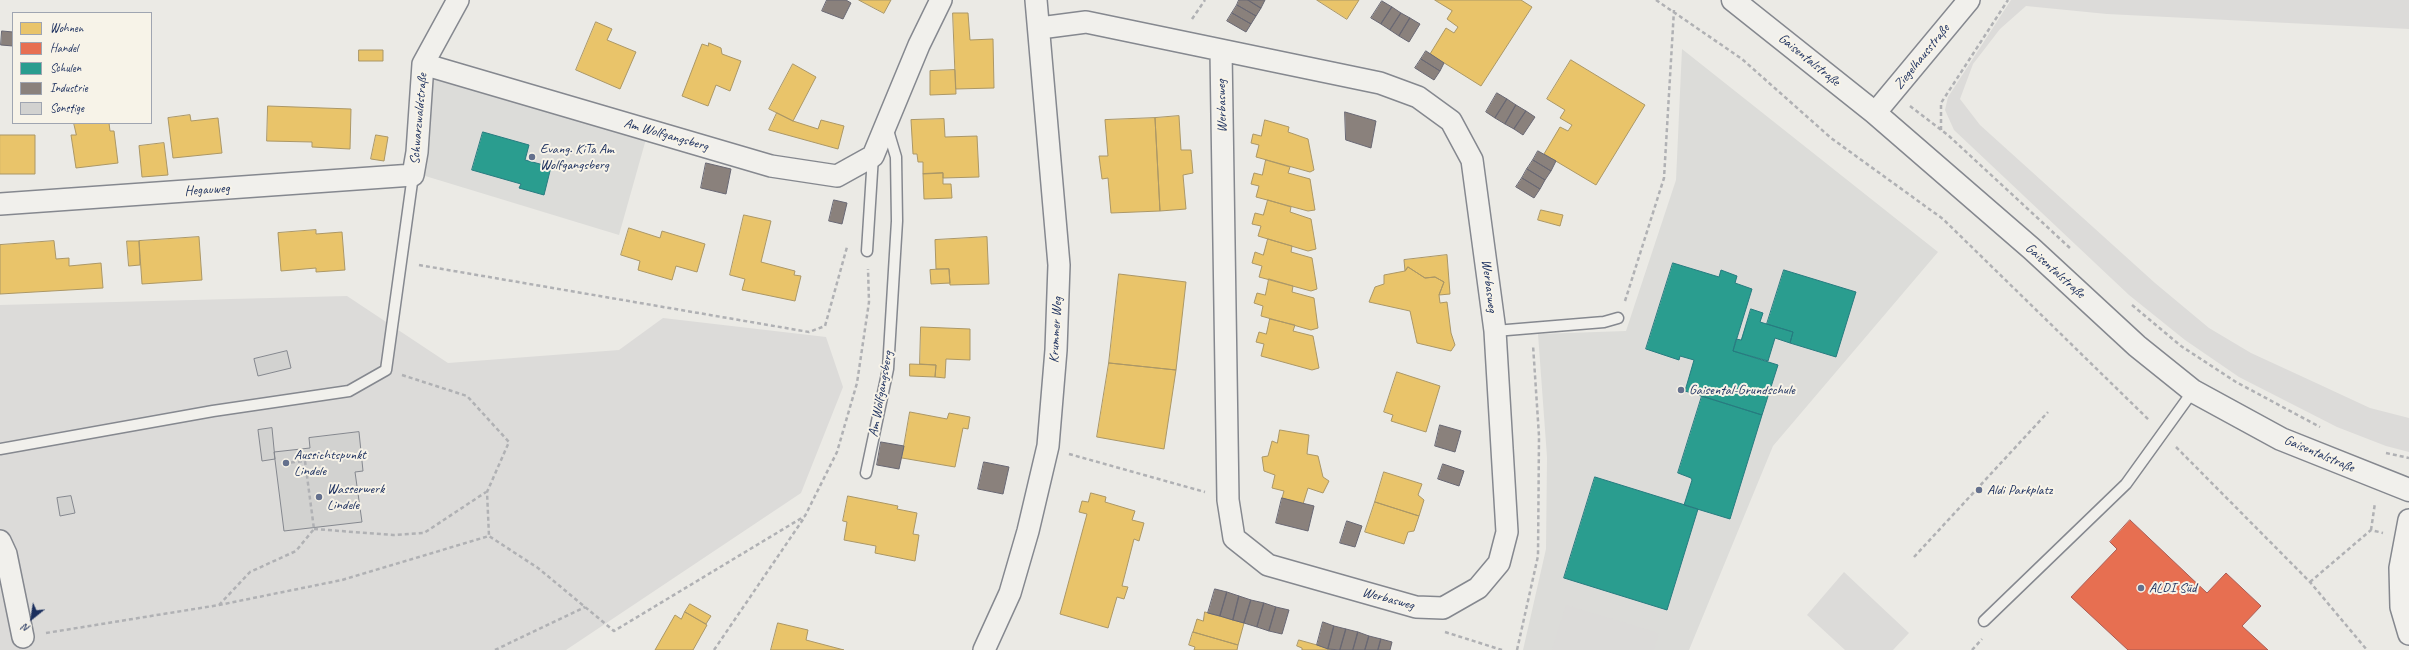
<!DOCTYPE html>
<meta charset="utf-8">
<style>
body{margin:0}
#map{position:relative;width:2409px;height:650px;overflow:hidden;background:#ebeae5;font-family:Caveat,sans-serif}
canvas{display:block}
.legend{position:absolute;left:12px;top:12px;width:140px;height:112px;box-sizing:border-box;background:#f7f3e8;border:1px solid #9fa5b1;margin:0;padding:5px 7px;list-style:none;font-size:12px;color:#1b2f5e}
.legend li{display:flex;align-items:center;gap:8px;height:20px}
.legend b{width:20px;border:1px solid #9fa5b1}
.north{position:absolute;left:12px;top:598px;width:40px;height:40px;-webkit-text-stroke:3px #f7f3e8;paint-order:stroke;rotate:210deg;font-size:11px;font-weight:700;line-height:16px;text-align:center;color:#1b2f5e}
.north::after{content:'';display:block;margin:auto;width:14px;height:18px;background:#1b2f5e;clip-path:polygon(50% 0,100% 100%,50% 72%,0 100%)}
</style>
<div id="map">
<canvas width="2409" height="650"></canvas>
<ul class="legend">
<li><b style="height:11px;background:#e9c46a"></b>Wohnen</li>
<li><b style="height:11px;background:#e76f51"></b>Handel</li>
<li><b style="height:11px;background:#2a9d8f"></b>Schulen</li>
<li><b style="height:11px;background:#8a817c"></b>Industrie</li>
<li><b style="height:11px;background:#d2d2d0"></b>Sonstige</li>
</ul>
<div class="north">N</div>
</div>
<script>
const g = document.querySelector('canvas').getContext('2d');
g.lineJoin = 'round';
function paint(path, color) { g.fillStyle = color; g.fill(path, 'evenodd'); }
function stroke(path, color, width, dash) { g.strokeStyle = color; g.lineWidth = width; g.lineCap = dash ? 'butt' : 'round'; g.setLineDash(dash || []); g.stroke(path); }
function write(font, color, halo, rows, align = 'center') {
  g.font = font + ' Caveat,sans-serif'; g.lineWidth = 4; g.setLineDash([]); g.textBaseline = 'middle'; g.strokeStyle = halo; g.fillStyle = color; for (const [text, x, y, turn = 0] of rows) {
    g.save(); g.translate(x, y); g.rotate((+turn || 0) * Math.PI / 180); g.textAlign = isNaN(turn) ? turn : align; if (halo) g.strokeText(text, 0, 0); g.fillText(text, 0, 0); g.restore();
  }
}
const built = new Path2D(`
 M1682,49L1938,252L1773,446L1689,650H1523L1546,549L1547,457L1538,334L1626,331L1676,180Z
 M430,73L646,139L619,235L422,175Z`);
const green = new Path2D(`
 M2011,0H2409V29L2107,14L2026,6L2000,29L1973,64L1960,99L1980,125L2155,283L2209,328L2251,353L2314,382L2370,408L2409,418V452L2386,446L2337,427L2239,377L2185,340L2129,295L1954,130L1945,110L1948,97Z
 M347,296L448,363L619,350L663,318L826,337L843,387L801,493L566,650H0V305Z
 M1844,572L1909,633L1893,650H1845L1807,615Z
 M1566,605L1659,633L1654,650H1552Z`);
const homes = new Path2D(`
 M859,0H891L884,13Z
 M1317,0H1359L1347,19Z
 M1435,0H1521L1532,7L1481,86L1430,54L1446,28L1454,33L1458,27L1447,19L1452,11Z
 M953,13H968L970,40L993,39L994,88L956,89Z
 M596,22L612,29L607,40L636,52L620,89L576,70Z
 M709,43L721,48L722,54L741,61L730,91L716,85L708,106L682,96L702,44L708,46Z
 M359,50H383V61H359Z
 M1571,60L1645,105L1596,185L1544,154L1560,127L1568,131L1572,125L1560,118L1565,110L1547,99Z
 M793,64L816,77L793,121L769,109Z
 M955,70L956,94L930,95V71Z
 M268,106L351,109L350,149L312,147V142L267,141Z
 M777,113L793,121L818,129L821,120L844,126L838,149L769,130Z
 M190,115L191,121L218,118L222,153L173,158L168,118Z
 M1179,116L1181,150H1191L1193,173L1183,175L1186,209L1160,211L1155,118Z
 M1155,118L1160,211L1111,213L1108,178L1102,179L1099,156H1108L1105,120Z
 M944,119L945,137L977,136L979,177L943,178V173L923,174V162H918L917,154H913L911,120Z
 M1265,120L1289,127L1288,132L1308,139L1314,170L1310,172L1256,157L1259,145L1251,143L1253,134L1261,136Z
 M74,123H109L110,131H114L118,163L76,168L71,135H76Z
 M0,135H35V174H0Z
 M376,135L388,137L384,161L371,159Z
 M164,143L168,175L142,177L139,146Z
 M1266,160L1290,167L1288,173L1310,179L1315,210L1308,211L1256,197L1259,186L1251,184L1254,173L1262,175Z
 M943,173V184H951L952,198L924,199L923,174Z
 M1268,200L1291,207L1290,212L1311,219L1316,249L1308,251L1258,236L1261,226L1252,224L1255,213L1263,215Z
 M1541,210L1563,215L1560,226L1538,220Z
 M744,215L771,221L761,262L795,271L794,275L801,276L795,301L742,290L745,279L730,275Z
 M629,228L660,238L662,231L705,244L697,272L676,266L672,280L638,270L640,261L621,255Z
 M316,230V234L342,232L345,270L316,272V268L281,271L278,233Z
 M199,237L202,280L142,284L139,241Z
 M987,237L989,284L950,285L949,269H936L935,240Z
 M1268,239L1292,246L1291,252L1312,258L1317,289L1311,291L1259,277L1262,266L1252,263L1255,252L1263,255Z
 M54,241L56,259L69,258V266L101,263L103,288L0,294V245Z
 M127,241H139L140,265L129,266Z
 M1447,255L1450,294L1439,295L1444,282L1435,277L1425,278L1408,267L1405,271L1404,260Z
 M1408,267L1425,278L1435,277L1444,282L1439,295L1440,303L1447,302L1451,333L1455,345L1451,351L1417,343L1410,311L1369,302L1375,287L1384,284V275L1405,271Z
 M949,269L950,283L931,284L930,270Z
 M1119,274L1186,282L1176,370L1109,363Z
 M1269,279L1293,286L1292,292L1314,298L1318,328L1311,330L1261,316L1263,306L1254,303L1257,293L1265,295Z
 M1270,319L1295,325L1293,331L1313,336L1319,368L1312,370L1261,356L1264,344L1256,342L1259,332L1266,334Z
 M921,327L970,329V360L946,359L945,378L935,377L936,365L920,364Z
 M1109,363L1176,370L1164,449L1097,437Z
 M910,364L936,365L935,377L910,376Z
 M1397,372L1440,386L1426,432L1391,421L1393,415L1384,412Z
 M910,412L947,419L949,413L970,417L968,429L963,428L955,467L902,458Z
 M1280,430L1309,435L1307,454L1318,456L1323,477L1329,481L1323,493L1308,488L1303,504L1282,498L1284,491L1272,488L1275,475L1264,471L1262,457L1268,456L1272,441L1277,443Z
 M1384,472L1422,484L1418,495L1424,500L1419,516L1375,502Z
 M1091,493L1106,497L1105,502L1135,511L1132,520L1144,523L1139,541L1134,539L1122,586L1128,587L1124,599L1117,597L1108,628L1060,614L1087,514L1079,512L1082,501L1088,502Z
 M848,496L898,506L897,509L917,513L913,534L919,535L915,561L875,553L876,546L844,540L847,522L843,521Z
 M1375,502L1419,516L1414,531L1408,532L1404,544L1365,532Z
 M690,604L711,616L706,624L685,612Z
 M685,612L707,625L693,650H655L675,615L681,619Z
 M1205,612L1244,623L1238,645L1193,632L1197,619L1203,621Z
 M778,623L808,630L806,640L844,650H771Z
 M1193,632L1238,645L1237,650H1194L1195,647L1189,645Z
 M1299,640L1317,645L1333,650H1302V648L1297,646Z`);
const shops = new Path2D(`
 M2130,520L2207,593L2226,573L2261,606L2242,626L2268,650H2128L2071,597L2117,549L2110,542Z`);
const schools = new Path2D(`
 M483,132L529,145L525,160L551,167L544,195L519,188L521,184L472,170Z
 M1673,263L1719,277L1721,270L1737,276L1735,283L1752,289L1733,351L1778,365L1762,415L1685,391L1694,360L1680,356L1679,360L1646,349Z
 M1784,270L1856,292L1836,357L1790,343L1793,332L1767,324Z
 M1751,309L1763,313L1760,322L1793,332L1790,343L1775,338L1768,361L1733,351L1736,339L1741,340Z
 M1702,396L1762,415L1730,519L1684,505L1692,480L1691,478L1678,473Z
 M1595,477L1698,509L1667,610L1564,578Z`);
const industry = new Path2D(`
 M827,0H846L851,3L843,19L822,11Z
 M1239,0H1248L1261,8L1256,16L1237,5Z
 M1248,0H1265L1261,8Z
 M1382,1L1392,7L1381,24L1371,18Z
 M1237,5L1256,16L1251,24L1232,13Z
 M1392,7L1401,13L1390,30L1381,24Z
 M1232,13L1251,24L1246,32L1227,21Z
 M1401,13L1410,18L1399,36L1390,30Z
 M1410,18L1420,24L1409,42L1399,36Z
 M2,31L13,32V46L1,45Z
 M1426,51L1444,63L1440,71L1421,59Z
 M1421,59L1440,71L1434,80L1415,68Z
 M1497,93L1507,99L1495,118L1486,112Z
 M1507,99L1516,105L1505,124L1495,118Z
 M1516,105L1526,111L1514,129L1505,124Z
 M1526,111L1535,117L1523,135L1514,129Z
 M1345,112L1376,121L1371,148L1346,140Z
 M1538,151L1556,161L1551,171L1533,160Z
 M1533,160L1551,171L1545,180L1527,169Z
 M706,163L731,169L726,194L701,188Z
 M1527,169L1545,180L1540,189L1522,178Z
 M1522,178L1540,189L1534,198L1516,187Z
 M834,200L847,203L842,224L829,221Z
 M1440,425L1461,431L1455,452L1435,446Z
 M881,442L904,446L899,469L877,465Z
 M984,462L1009,467L1003,494L978,489Z
 M1443,464L1464,471L1459,486L1438,479Z
 M1282,498L1314,506L1308,531L1276,523Z
 M1347,521L1362,526L1355,547L1340,543Z
 M1215,589L1227,592L1220,616L1208,613Z
 M1227,592L1239,596L1233,620L1220,616Z
 M1239,596L1251,600L1244,623L1233,620Z
 M1251,600L1264,603L1257,627L1244,623Z
 M1264,603L1276,607L1269,631L1257,627Z
 M1276,607L1289,610L1282,634L1269,631Z
 M1323,622L1334,626L1328,649L1317,645Z
 M1334,626L1346,629L1340,650L1328,649Z
 M1346,629L1358,632L1353,650H1340Z
 M1358,632L1369,636L1365,650H1353Z
 M1369,636L1381,639L1378,650H1365Z
 M1381,639L1392,642L1390,650H1378Z`);
const building = new Path2D(`
 M287,351L291,368L258,376L254,359Z
 M272,428L275,459L262,461L258,430Z
 M359,432L363,471L355,472L362,522L284,531L274,452L310,448L309,438Z
 M71,496L75,513L60,516L57,498Z`);
const path = new Path2D(`
 M1656,0L1742,59L1831,138L1943,219L2150,421
 M1192,19L1205,0
 M1910,106L1949,136L2071,249
 M1941,130V103L2008,0
 M419,265L809,332L825,326L847,247
 M1625,301L1664,178L1674,10
 M2132,305L2181,346L2236,382L2320,427
 M402,375L467,396L509,442L487,492L489,536
 M2176,447L2310,582L2367,650
 M2386,453L2409,458
 M1069,454L1205,492
 M314,529L393,535L424,533L486,492
 M2371,530L2375,503
 M1914,557L2048,412
 M2310,582L2371,530L2383,533
 M219,605L250,572L296,551L314,529L305,461L286,463
 M1445,632L1502,650
 M46,633L219,605L342,580L489,536L538,568L614,631L805,516L837,452L857,383L869,302L868,269
 M495,650L585,607
 M714,650L804,518
 M1517,650L1538,556L1539,436L1533,345
 M1972,650L1982,639`);
const service = new Path2D(`
 M867,251L873,156
 M1495,331L1604,322L1618,318
 M0,449L213,411L349,391L386,370L413,175
 M866,473L888,369L897,221L896,157L887,127
 M1984,621L2126,484L2193,391`);
const minor = new Path2D(`
 M1040,28L1086,22L1380,83L1418,97L1451,121L1472,160L1495,331L1507,532L1499,563L1478,588L1443,608L1416,607L1268,565L1234,538L1228,500L1221,51
 M423,64L771,166L837,176L873,156L919,45L941,0
 M1875,113L1969,0
 M0,204L413,175L417,152L423,64L458,0
 M2409,520L2400,568L2401,607L2409,634
 M0,541L6,554L23,637
 M984,650L1010,593L1028,531L1048,446L1056,350L1059,265L1036,0`);
const secondary = new Path2D(`
 M1733,0L1875,113L2032,249L2137,346L2193,391L2281,439L2409,490`);
const markers = [
 [532,157,4,"#64708d"],
 [1681,390,4,"#64708d"],
 [286,463,4,"#64708d"],
 [1979,490,4,"#64708d"],
 [319,497,4,"#64708d"],
 [2141,588,4,"#64708d"]
];
const streetNames = [
 ["Ziegelhausstraße",1922,57,-51],
 ["Gaisentalstraße",1809,60,39],
 ["Werbasweg",1222,106,-91],
 ["Schwarzwaldstraße",419,119,-85],
 ["Am Wolfgangsberg",666,135,16],
 ["Hegauweg",207,190,-4],
 ["Gaisentalstraße",2055,271,42],
 ["Werbasweg",1489,286,83],
 ["Krummer Weg",1056,330,-87],
 ["Am Wolfgangsberg",881,394,-80],
 ["Gaisentalstraße",2319,454,23],
 ["Werbasweg",1388,599,15]
];
const poiNames = [
 ["Evang. KiTa Am",540,149],
 ["Wolfgangsberg",540,165],
 ["Gaisental-Grundschule",1689,390],
 ["Aussichtspunkt",294,455],
 ["Lindele",294,471],
 ["Wasserwerk",327,489],
 ["Lindele",327,505],
 ["Aldi Parkplatz",1987,490],
 ["ALDI Süd",2149,588]
];
paint(built, '#dcdcd9');
paint(green, '#dcdbd9');
paint(homes, '#e9c46a');
stroke(homes, '#ab9766', 1);
paint(shops, '#e76f51');
stroke(shops, '#aa5c55', 1);
paint(schools, '#2a9d8f');
stroke(schools, '#267c80', 1);
paint(industry, '#8a817c');
stroke(industry, '#696873', 1);
paint(building, '#d2d2d0');
stroke(building, '#85888f', 1);
stroke(service, '#85888f', 13);
stroke(minor, '#85888f', 24);
stroke(secondary, '#85888f', 25);
stroke(path, '#b0b1b4', 2.5, [4, 3]);
stroke(service, '#f1f0ec', 10);
stroke(minor, '#f1f0ec', 21);
stroke(secondary, '#f1f0ec', 22);
for (const [x, y, r, color] of markers) { const dot = new Path2D(); dot.arc(x, y, r, 0, 2 * Math.PI); g.fillStyle = color; g.fill(dot); stroke(dot, '#f7f3e8', 1.5); }
write('14px', '#1b2f5e', '#f7f3e8', streetNames);
write('14px', '#1b2f5e', '#f7f3e8', poiNames, 'left');
</script>
